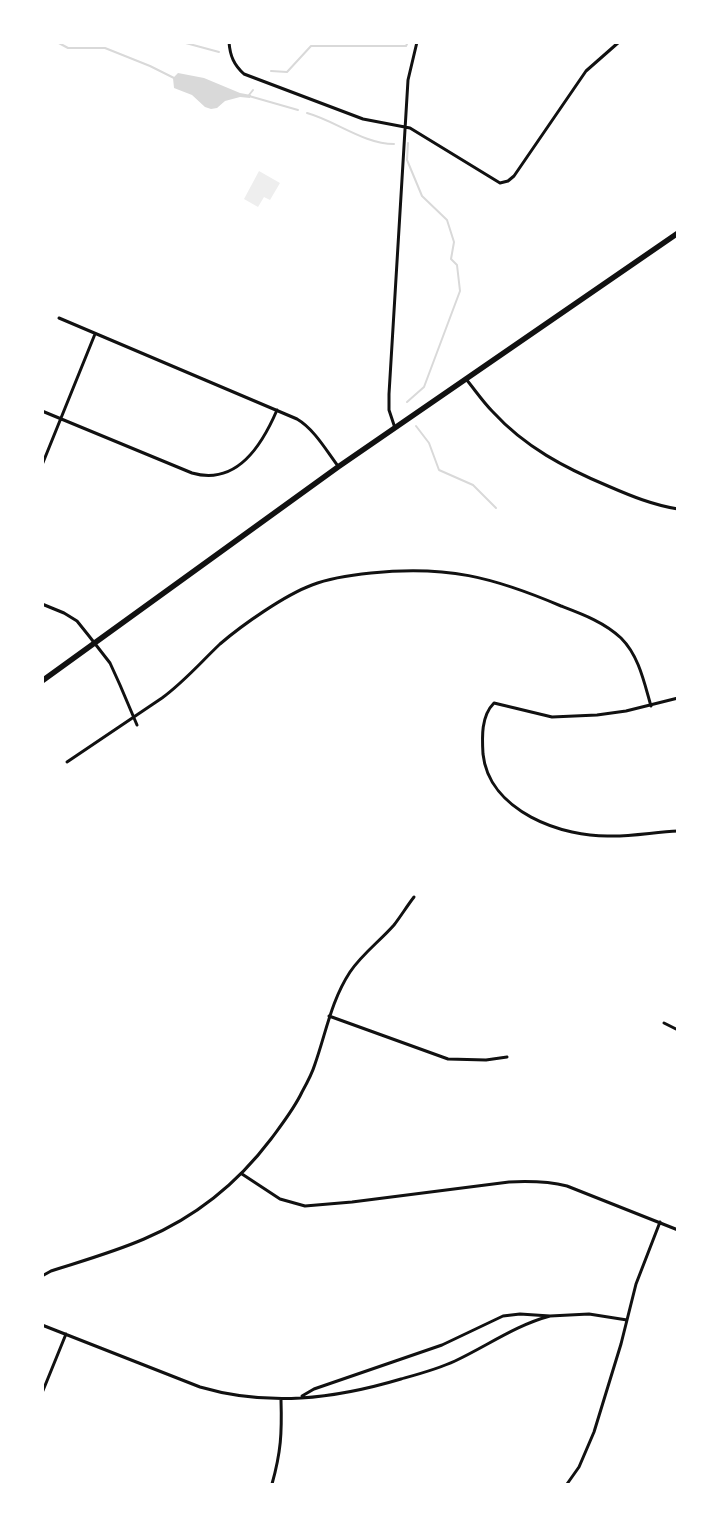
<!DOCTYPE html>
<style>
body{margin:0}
#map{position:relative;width:720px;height:1527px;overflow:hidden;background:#fff;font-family:"Fira Sans",sans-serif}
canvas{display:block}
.frame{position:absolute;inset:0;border:44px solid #fff;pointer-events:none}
</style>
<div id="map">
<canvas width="720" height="1527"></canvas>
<div class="frame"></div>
</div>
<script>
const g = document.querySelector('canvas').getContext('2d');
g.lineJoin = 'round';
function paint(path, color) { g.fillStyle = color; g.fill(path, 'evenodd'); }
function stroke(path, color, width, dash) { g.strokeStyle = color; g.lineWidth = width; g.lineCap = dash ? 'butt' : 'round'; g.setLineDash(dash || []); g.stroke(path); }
const green = new Path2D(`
 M259,171L280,183L270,200L264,197L258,207L244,199Z`);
const water = new Path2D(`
 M178,73L204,78L240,93L251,95L250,98L240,97L225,101L217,108L211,109L205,107L192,95L174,88L173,78Z`);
const stream = new Path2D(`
 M57,42L68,48H105L150,66L174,78
 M182,42L219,52
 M271,71L287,72L311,46H406L408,42
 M249,95L253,90
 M249,96L298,110
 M307,113C336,121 364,144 394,144
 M407,402L424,387L460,291L457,265L451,259L454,242L447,220L422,196L407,160L408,143
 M416,426L429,443L439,470L473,485L496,508`);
const minor = new Path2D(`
 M229,42C230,56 234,65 244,74L363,119L410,128L500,183L508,181L514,176L586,71L619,42
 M677,42L678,43
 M59,318L297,419C314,429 326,450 338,466
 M466,379C475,390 483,402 493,412C525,447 565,468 608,486C631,496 653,505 678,509
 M42,411L192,473C237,486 262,445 277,410
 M395,428L389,410V394L408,80L417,42
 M42,465L95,334
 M42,604L64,613L77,621L89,636L110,663L120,685L137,725
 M678,698L626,711L597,715L552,717L494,703C481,716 482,737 483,754C489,811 562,838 613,836C634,836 656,832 678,831
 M67,762L162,698C184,682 201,662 220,644C242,625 285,595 312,585C330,578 351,575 371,573C446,565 493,577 561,606C582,614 604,622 621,638C639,656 644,682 651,706
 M329,1016L448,1059L486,1060L507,1057
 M664,1023L678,1030
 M242,1174L280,1199L305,1206L352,1202L509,1182C529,1181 547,1181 567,1186L678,1230
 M42,1276L51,1271C82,1261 114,1252 144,1239C196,1217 237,1184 271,1139C282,1124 294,1109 302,1092C307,1083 312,1074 315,1064C326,1033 331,1001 350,972C362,954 380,941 394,925C401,916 407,906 414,897
 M42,1325L200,1387C268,1407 334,1399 401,1379C419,1374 438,1369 455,1361C487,1346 516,1325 550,1316
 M42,1393L66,1334
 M302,1396L314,1389L442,1345L503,1316L520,1314L550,1316L589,1314L627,1320
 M272,1484C281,1452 282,1433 281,1400
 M567,1484L579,1467L594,1432L621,1344L636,1284L660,1222`);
const trunk = new Path2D(`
 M42,681L338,467L678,233`);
paint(green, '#eee');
paint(water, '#d9d9d9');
stroke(stream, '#d9d9d9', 2);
stroke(minor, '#111', 3);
stroke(trunk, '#111', 5.5);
</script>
